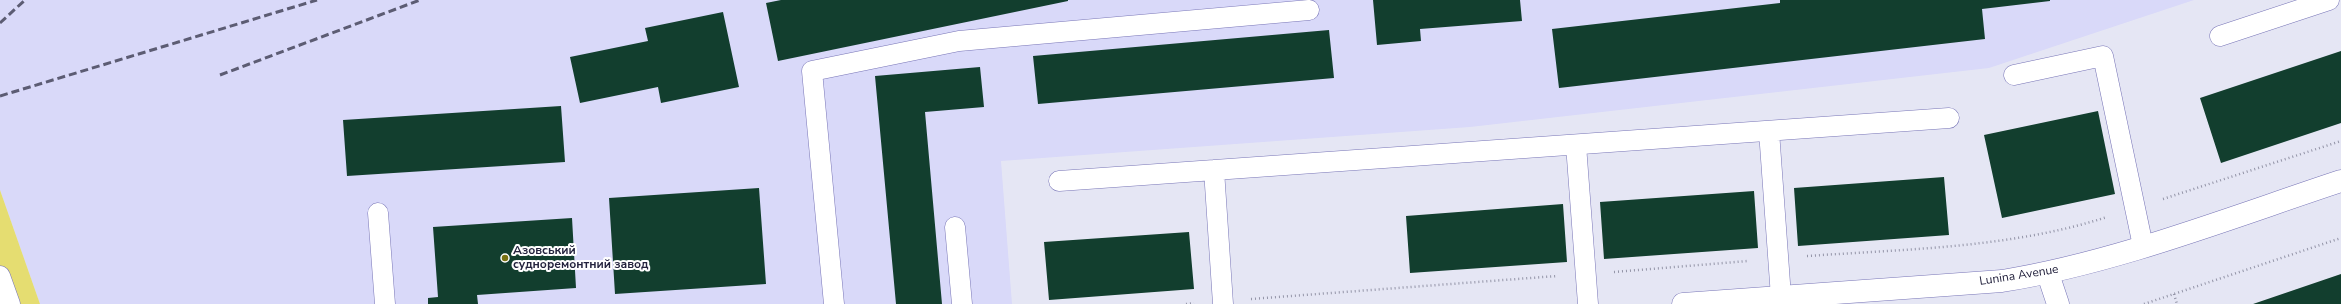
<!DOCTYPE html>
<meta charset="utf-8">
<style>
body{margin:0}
canvas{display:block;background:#e5e6f4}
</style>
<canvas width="2341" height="304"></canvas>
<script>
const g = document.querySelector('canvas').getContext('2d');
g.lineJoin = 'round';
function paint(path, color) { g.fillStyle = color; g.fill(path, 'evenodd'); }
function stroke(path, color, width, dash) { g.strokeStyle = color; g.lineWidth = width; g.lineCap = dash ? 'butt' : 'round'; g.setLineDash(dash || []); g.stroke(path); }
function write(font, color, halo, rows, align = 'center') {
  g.font = font + ' "Nunito Sans",sans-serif'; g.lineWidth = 4; g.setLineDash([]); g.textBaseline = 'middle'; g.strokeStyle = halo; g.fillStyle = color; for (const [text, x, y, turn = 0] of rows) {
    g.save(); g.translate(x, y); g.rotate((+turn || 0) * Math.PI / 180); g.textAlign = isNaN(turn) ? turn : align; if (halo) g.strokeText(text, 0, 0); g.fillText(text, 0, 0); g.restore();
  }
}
const built = new Path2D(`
 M0,0H2194L1989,68L1470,127L1001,161L1012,304H40L0,190Z`);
const green = new Path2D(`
 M0,190L40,304H0Z`);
const building = new Path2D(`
 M781,0H1068V1L778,61L766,3Z
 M1373,0H1520L1522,21L1420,29L1421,41L1377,45Z
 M1780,0H2050V1L1982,9L1985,39L1559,88L1552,29L1780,3Z
 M723,12L739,87L661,103L658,87L580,103L570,57L648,41L645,28Z
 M1329,30L1334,78L1038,104L1033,56Z
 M2341,51V123L2221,163L2200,98Z
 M980,67L984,107L925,112L942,304H896L875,76Z
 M561,106L565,162L347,176L343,120Z
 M2098,111L2115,194L2002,218L1984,135Z
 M1944,177L1949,235L1798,246L1794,188Z
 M759,188L766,284L615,294L609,198Z
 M1754,191L1758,248L1604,259L1600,202Z
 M1563,204L1567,262L1410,273L1406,216Z
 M572,218L576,288L477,295L478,304H428V298L438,297L433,227Z
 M1189,232L1194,289L1049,300L1044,242Z
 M2341,274V304H2253Z`);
const path = new Path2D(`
 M2163,199L2341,141
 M1807,256C1907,249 2011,248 2107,217
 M1614,272L1748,261
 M2174,294L2177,304
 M1251,299L1557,276
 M1186,304L1194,303
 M2144,304L2341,238`);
const service = new Path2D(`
 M2220,36L2329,0
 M2014,75L2103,56L2143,246
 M1769,131L1781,297
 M1576,145L1588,304
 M1214,170L1223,304
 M1059,181L1949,118
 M378,213L385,304
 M955,227L962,304
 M0,276L10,304
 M834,304L812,71L959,41L1309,10`);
const minor = new Path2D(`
 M2048,274L2058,304`);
const tertiary = new Path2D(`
 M1683,304L2002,281C2115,263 2232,217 2341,181`);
const rail = new Path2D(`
 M0,23L25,0
 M220,75L420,0
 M0,96L317,0`);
const markers = [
 [505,258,4,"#787111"]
];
const poiNames = [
 ["Азовський",513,251],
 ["судноремонтний завод",513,265]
];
const streetNames = [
 ["Lunina Avenue",2019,276,-9]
];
paint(built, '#d9d9f9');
paint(green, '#e5dd71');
paint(building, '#123e2e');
stroke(service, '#7875b7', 21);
stroke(minor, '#7875b7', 23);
stroke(tertiary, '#7875b7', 23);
stroke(path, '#9394a7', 2.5, [1, 3]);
stroke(service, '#fff', 20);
stroke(minor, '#fff', 22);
stroke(tertiary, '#fff', 22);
stroke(rail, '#5c5c73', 3, [8, 4]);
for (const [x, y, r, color] of markers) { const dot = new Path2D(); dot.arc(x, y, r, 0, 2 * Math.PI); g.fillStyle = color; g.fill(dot); stroke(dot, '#fff', 1.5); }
write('bold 12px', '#24233e', '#fff', poiNames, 'left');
write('12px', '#24233e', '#fff', streetNames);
</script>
